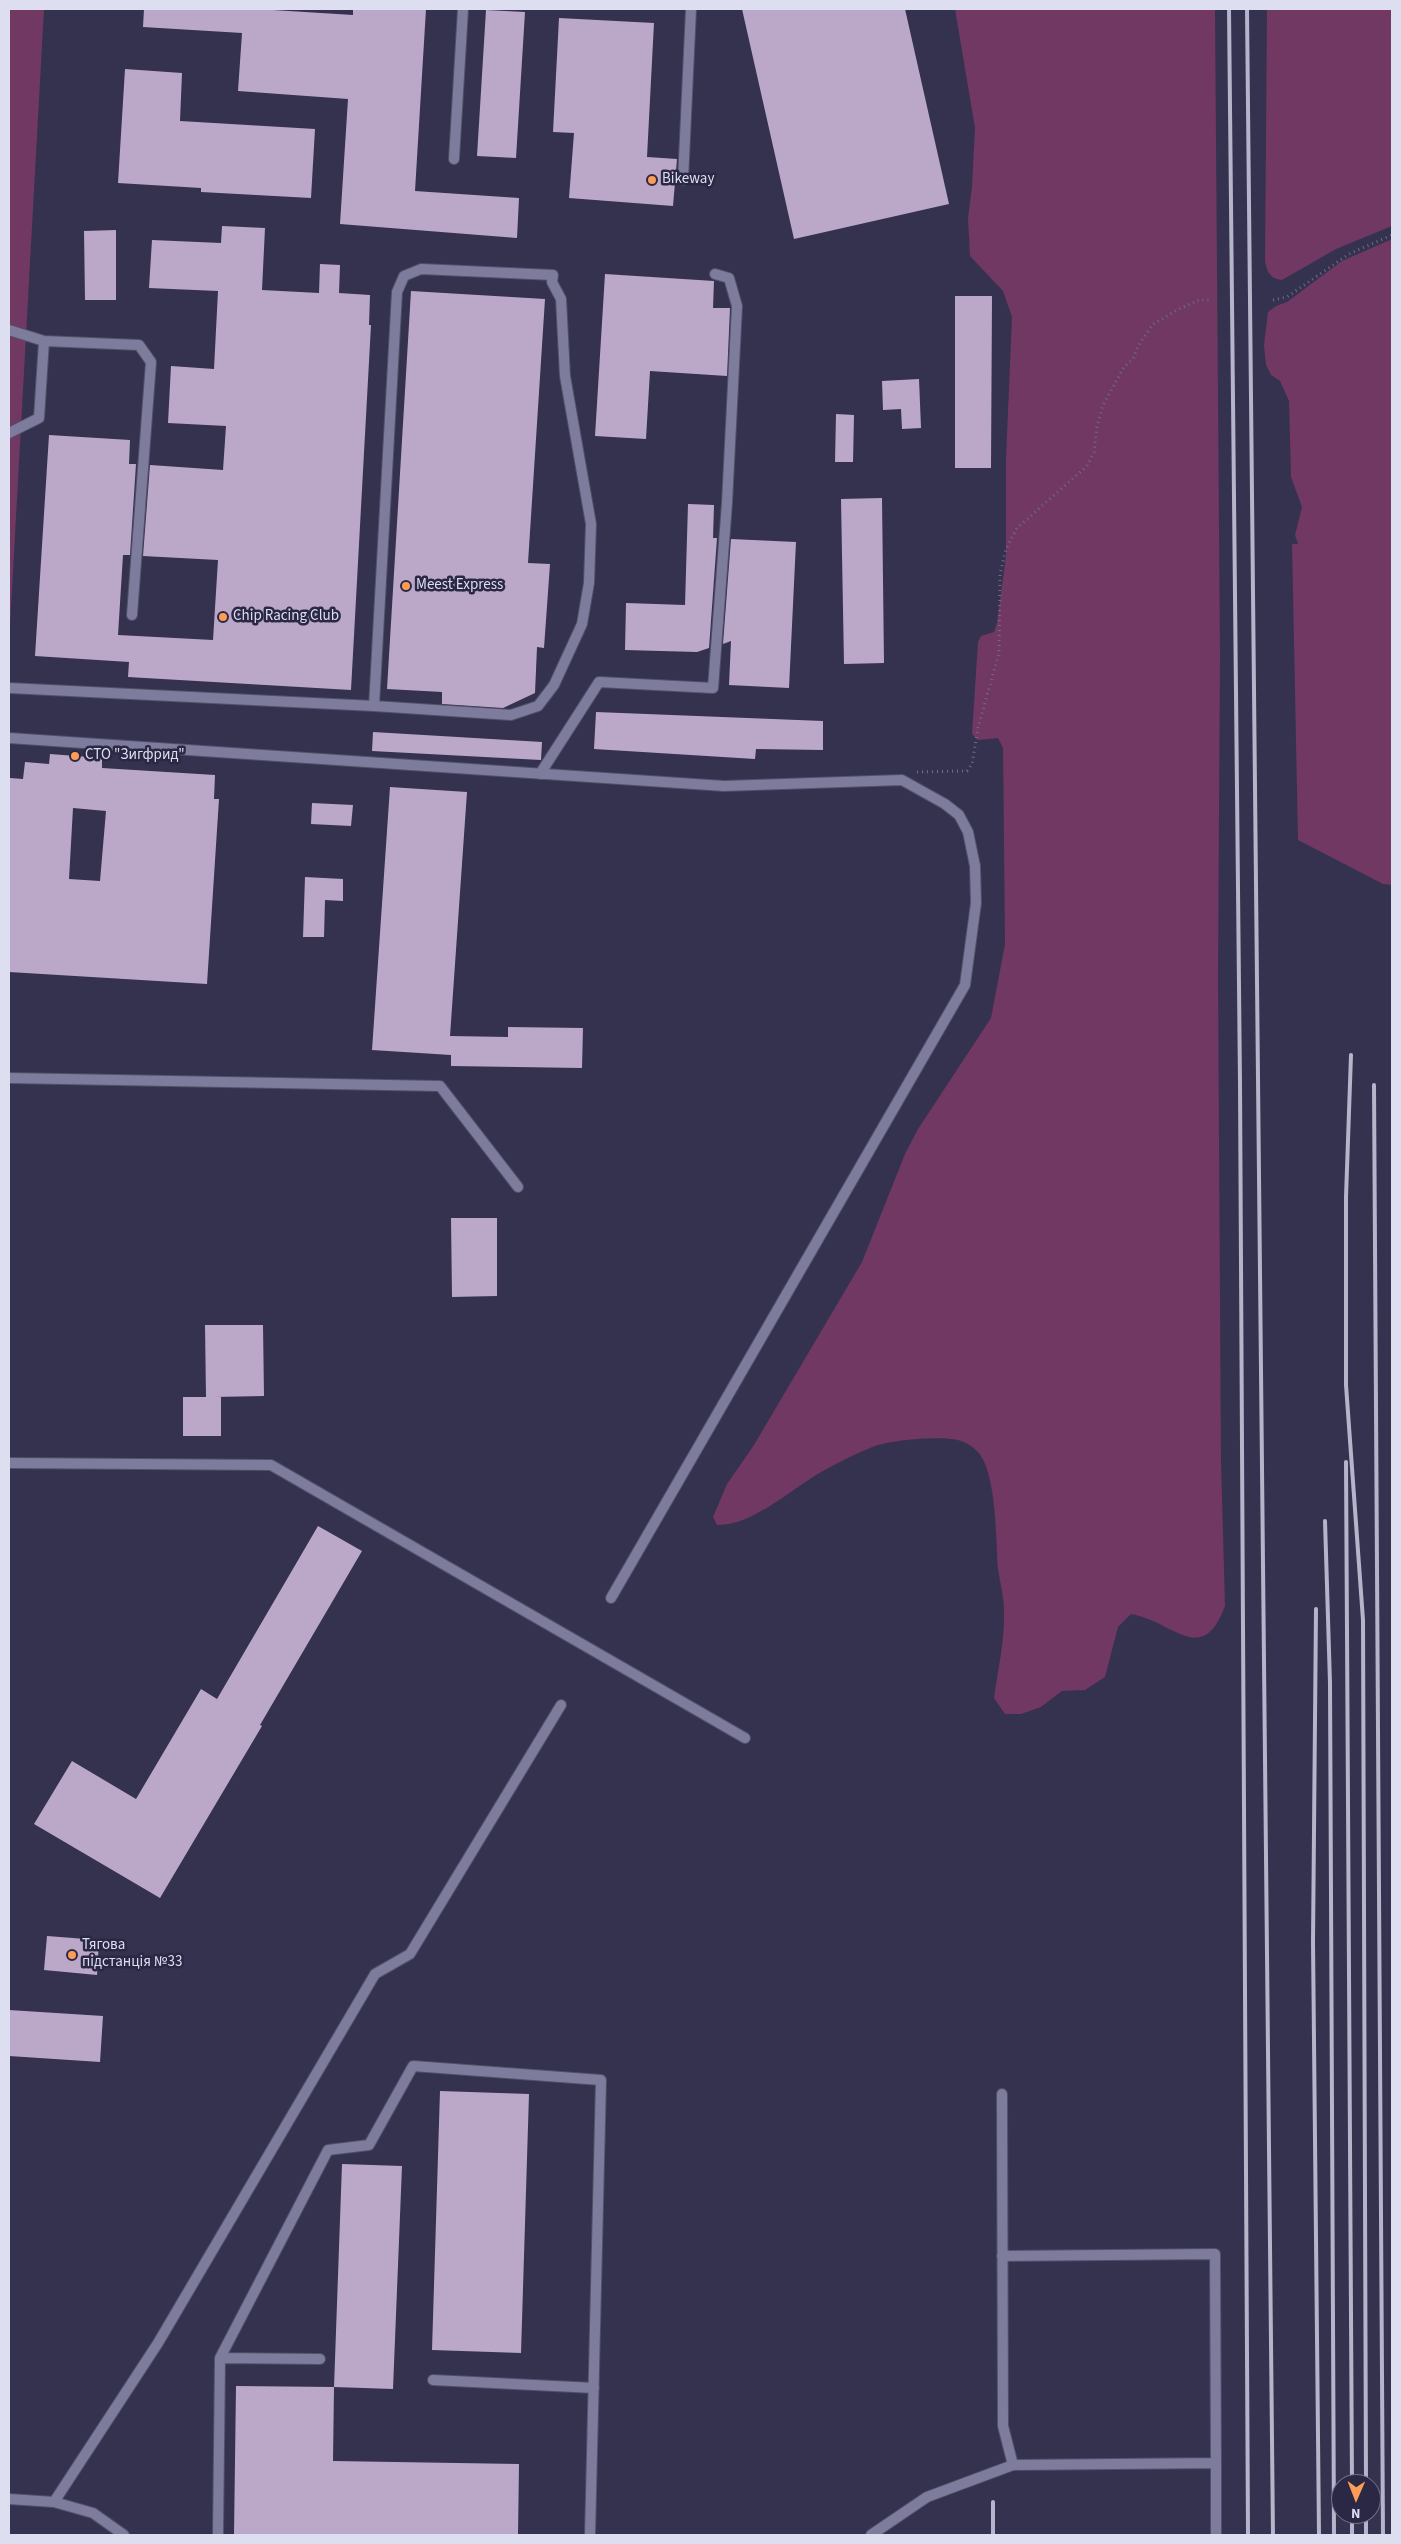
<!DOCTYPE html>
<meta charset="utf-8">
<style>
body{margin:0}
#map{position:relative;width:1401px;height:2544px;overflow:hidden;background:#34324f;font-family:"Source Sans 3",sans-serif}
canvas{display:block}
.frame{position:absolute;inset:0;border:10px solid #dedef1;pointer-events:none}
.north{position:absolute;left:1331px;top:2474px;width:50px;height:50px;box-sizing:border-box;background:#2a2844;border:1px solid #727189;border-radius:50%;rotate:181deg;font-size:14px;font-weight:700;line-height:20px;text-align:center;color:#dedef1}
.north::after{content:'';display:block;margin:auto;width:18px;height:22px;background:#fd9c56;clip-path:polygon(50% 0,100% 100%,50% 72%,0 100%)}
</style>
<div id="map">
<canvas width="1401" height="2544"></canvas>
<div class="frame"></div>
<div class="north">N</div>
</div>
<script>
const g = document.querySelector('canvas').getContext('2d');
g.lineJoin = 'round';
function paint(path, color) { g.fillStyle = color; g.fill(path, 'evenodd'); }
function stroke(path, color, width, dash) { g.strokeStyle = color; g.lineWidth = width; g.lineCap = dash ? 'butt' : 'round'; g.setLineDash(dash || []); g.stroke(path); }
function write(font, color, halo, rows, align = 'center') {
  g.font = font + ' "Source Sans 3",sans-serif'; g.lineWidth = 5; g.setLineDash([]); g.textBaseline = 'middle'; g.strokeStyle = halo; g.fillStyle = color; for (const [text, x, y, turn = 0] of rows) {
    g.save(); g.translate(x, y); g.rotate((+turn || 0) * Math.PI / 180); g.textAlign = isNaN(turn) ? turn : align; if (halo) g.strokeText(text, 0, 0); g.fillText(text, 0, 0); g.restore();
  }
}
const green = new Path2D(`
 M9,9H44L9,644Z
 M955,9H1215L1220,656L1218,976L1221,1461L1225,1606C1202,1668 1173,1621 1131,1614L1118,1627L1105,1677L1085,1690L1062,1691L1041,1707L1021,1714H1005L994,1698C998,1669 1005,1639 1004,1611C1004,1597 1000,1583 998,1569C996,1542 997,1471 977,1451C973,1447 967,1443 961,1441C943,1435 893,1440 875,1446C857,1453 839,1462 823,1471C792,1488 753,1526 717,1525L713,1517L727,1484L754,1445L862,1262L905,1154L918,1129L991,1018L1005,944L1003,748L998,738L978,740L972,734L978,642L981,636L994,632L997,623L1006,556V459L1012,317L1003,291L970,256L968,218L972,186L975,128Z
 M1267,9H1392V226L1336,249L1282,280C1270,279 1267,272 1265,261Z
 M1392,239V885L1383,884L1298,840L1292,544H1298L1295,535L1302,507L1291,477L1289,401L1280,381L1271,375L1266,365L1264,345L1268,312L1276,306L1287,302L1342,261Z`);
const building = new Path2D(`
 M144,9H257L353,15V9H426L415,191L519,198L517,238L340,224L348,99L238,91L242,33L143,27Z
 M742,9H905L949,204L794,239Z
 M486,10L525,12L516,158L477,156Z
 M559,18L654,23L647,157L677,159L673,206L569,198L574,133L553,132Z
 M125,69L182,73L180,121L315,129L311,198L201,192V188L118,183Z
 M222,226L265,228L262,290L319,293L320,264L340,265L339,293L370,295L369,325H371L351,690L128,677L129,662L35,656L49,435L130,440L129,464H136L130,555H123L118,635L213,640L218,560L143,556L150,465L223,470L226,426L168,423L171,366L214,369L218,291L149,288L152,240L221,243Z
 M116,230V300H85L84,231Z
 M605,274L714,281L713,308H730L727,376L650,371L646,439L595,436Z
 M411,291L545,299L528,563L550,564L544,648L537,647L535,693L503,708L442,704V692L387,689Z
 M955,296H992L991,468H955Z
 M919,379L921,428L902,429L901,409L883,410L882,381Z
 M836,414L854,415L853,462H835Z
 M882,498L884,663L844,664L841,499Z
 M688,504L714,505L713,538H717L709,648L697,652L625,650L626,603L685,605Z
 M731,539L796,542L789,688L729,685L731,641L723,644Z
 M596,712L823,721V750L756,749L755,759L594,749Z
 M373,732L542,742L541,760L372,751Z
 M50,754L102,758V768L215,775L214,799H219L207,984L9,972L10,778L23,779L25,762L49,764ZM73,808L106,811L100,881L69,879Z
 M390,787L467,792L450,1036L508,1037V1027L583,1028L582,1068L451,1066V1055L372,1050Z
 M312,803L353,805L351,826L311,824Z
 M305,877L343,879V901L325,900L324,937H303Z
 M451,1218H497V1296L452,1297Z
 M205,1325H263L264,1396L214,1397H221V1436H183V1397H206Z
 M318,1526L362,1551L260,1725L262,1726L160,1898L34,1824L72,1761L136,1799L201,1689L217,1699Z
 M47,1936L99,1940L97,1975L44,1970Z
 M9,2010L103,2016L100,2062L9,2056Z
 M440,2091L529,2094L521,2353L432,2350Z
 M342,2164L402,2166L393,2389L334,2387Z
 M236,2386L334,2387L333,2461L519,2464L518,2535H234Z`);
const path = new Path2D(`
 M1273,300L1287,297L1349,254L1392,235
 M917,772L963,771H967L972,764L978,728L999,653L1000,574L1006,549L1017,528L1087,466L1094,452L1097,426L1103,405L1124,367L1133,359L1138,346L1152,325L1177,310L1199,300H1211`);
const lane = new Path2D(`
 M454,159L463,9
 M683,180L691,9
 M9,330L44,341L139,345L151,362L132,615
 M9,433L39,418L44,341
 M9,688L374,706L511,715L538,706L554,685L582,624L589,583L591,524L565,376L561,299L552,282L553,275L421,269L404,276L397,292L374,706
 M9,738L724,786L902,780L945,804L959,815L968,832L975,866L976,903L965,985L611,1598
 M540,774L599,682L713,688L727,503L737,306L729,278L715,274
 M9,1078L440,1086L518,1187
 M9,1463L271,1465L745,1738
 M1002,2094L1003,2426L1013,2465
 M1002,2256L1215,2254L1216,2463
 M220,2358L328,2150L369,2145L413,2066L601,2080L590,2535
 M433,2380L594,2388
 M9,2499L54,2502L93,2513L124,2535
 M54,2502L158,2343L375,1974L410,1954L561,1705
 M218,2535L220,2358L320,2359
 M871,2535L927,2497L1013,2465L1216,2463V2535`);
const rail = new Path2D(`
 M1229,9L1240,1083L1248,2535
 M1247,9L1273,2535
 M1351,1055L1346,1197V1385L1363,1620L1366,2484
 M1374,1085L1383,2535
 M1346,1462L1352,2484
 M1325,1521L1330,1683L1334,2535
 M1316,1609L1313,1942L1319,2535
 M993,2502V2535
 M1352,2514V2535
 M1366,2514V2535`);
const markers = [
 [652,180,5,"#fd9c56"],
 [406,586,5,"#fd9c56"],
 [223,617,5,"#fd9c56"],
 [75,756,5,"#fd9c56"],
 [72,1955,5,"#fd9c56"]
];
const poiNames = [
 ["Bikeway",662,180],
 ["Meest Express",416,586],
 ["Chip Racing Club",233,617],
 ["СТО \"Зигфрид\"",85,756],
 ["Тягова",82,1946],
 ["пiдстанцiя №33",82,1963]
];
paint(green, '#703862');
paint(building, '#bba8c9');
stroke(lane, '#525069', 12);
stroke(path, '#6e6c86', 3, [1, 4]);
stroke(lane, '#7d7c9d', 10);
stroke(rail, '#b5b4ca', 4);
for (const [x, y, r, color] of markers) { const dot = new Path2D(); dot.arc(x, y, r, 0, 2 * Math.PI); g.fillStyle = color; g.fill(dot); stroke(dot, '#2a2844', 2); }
write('15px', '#dedef1', '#2a2844', poiNames, 'left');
</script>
